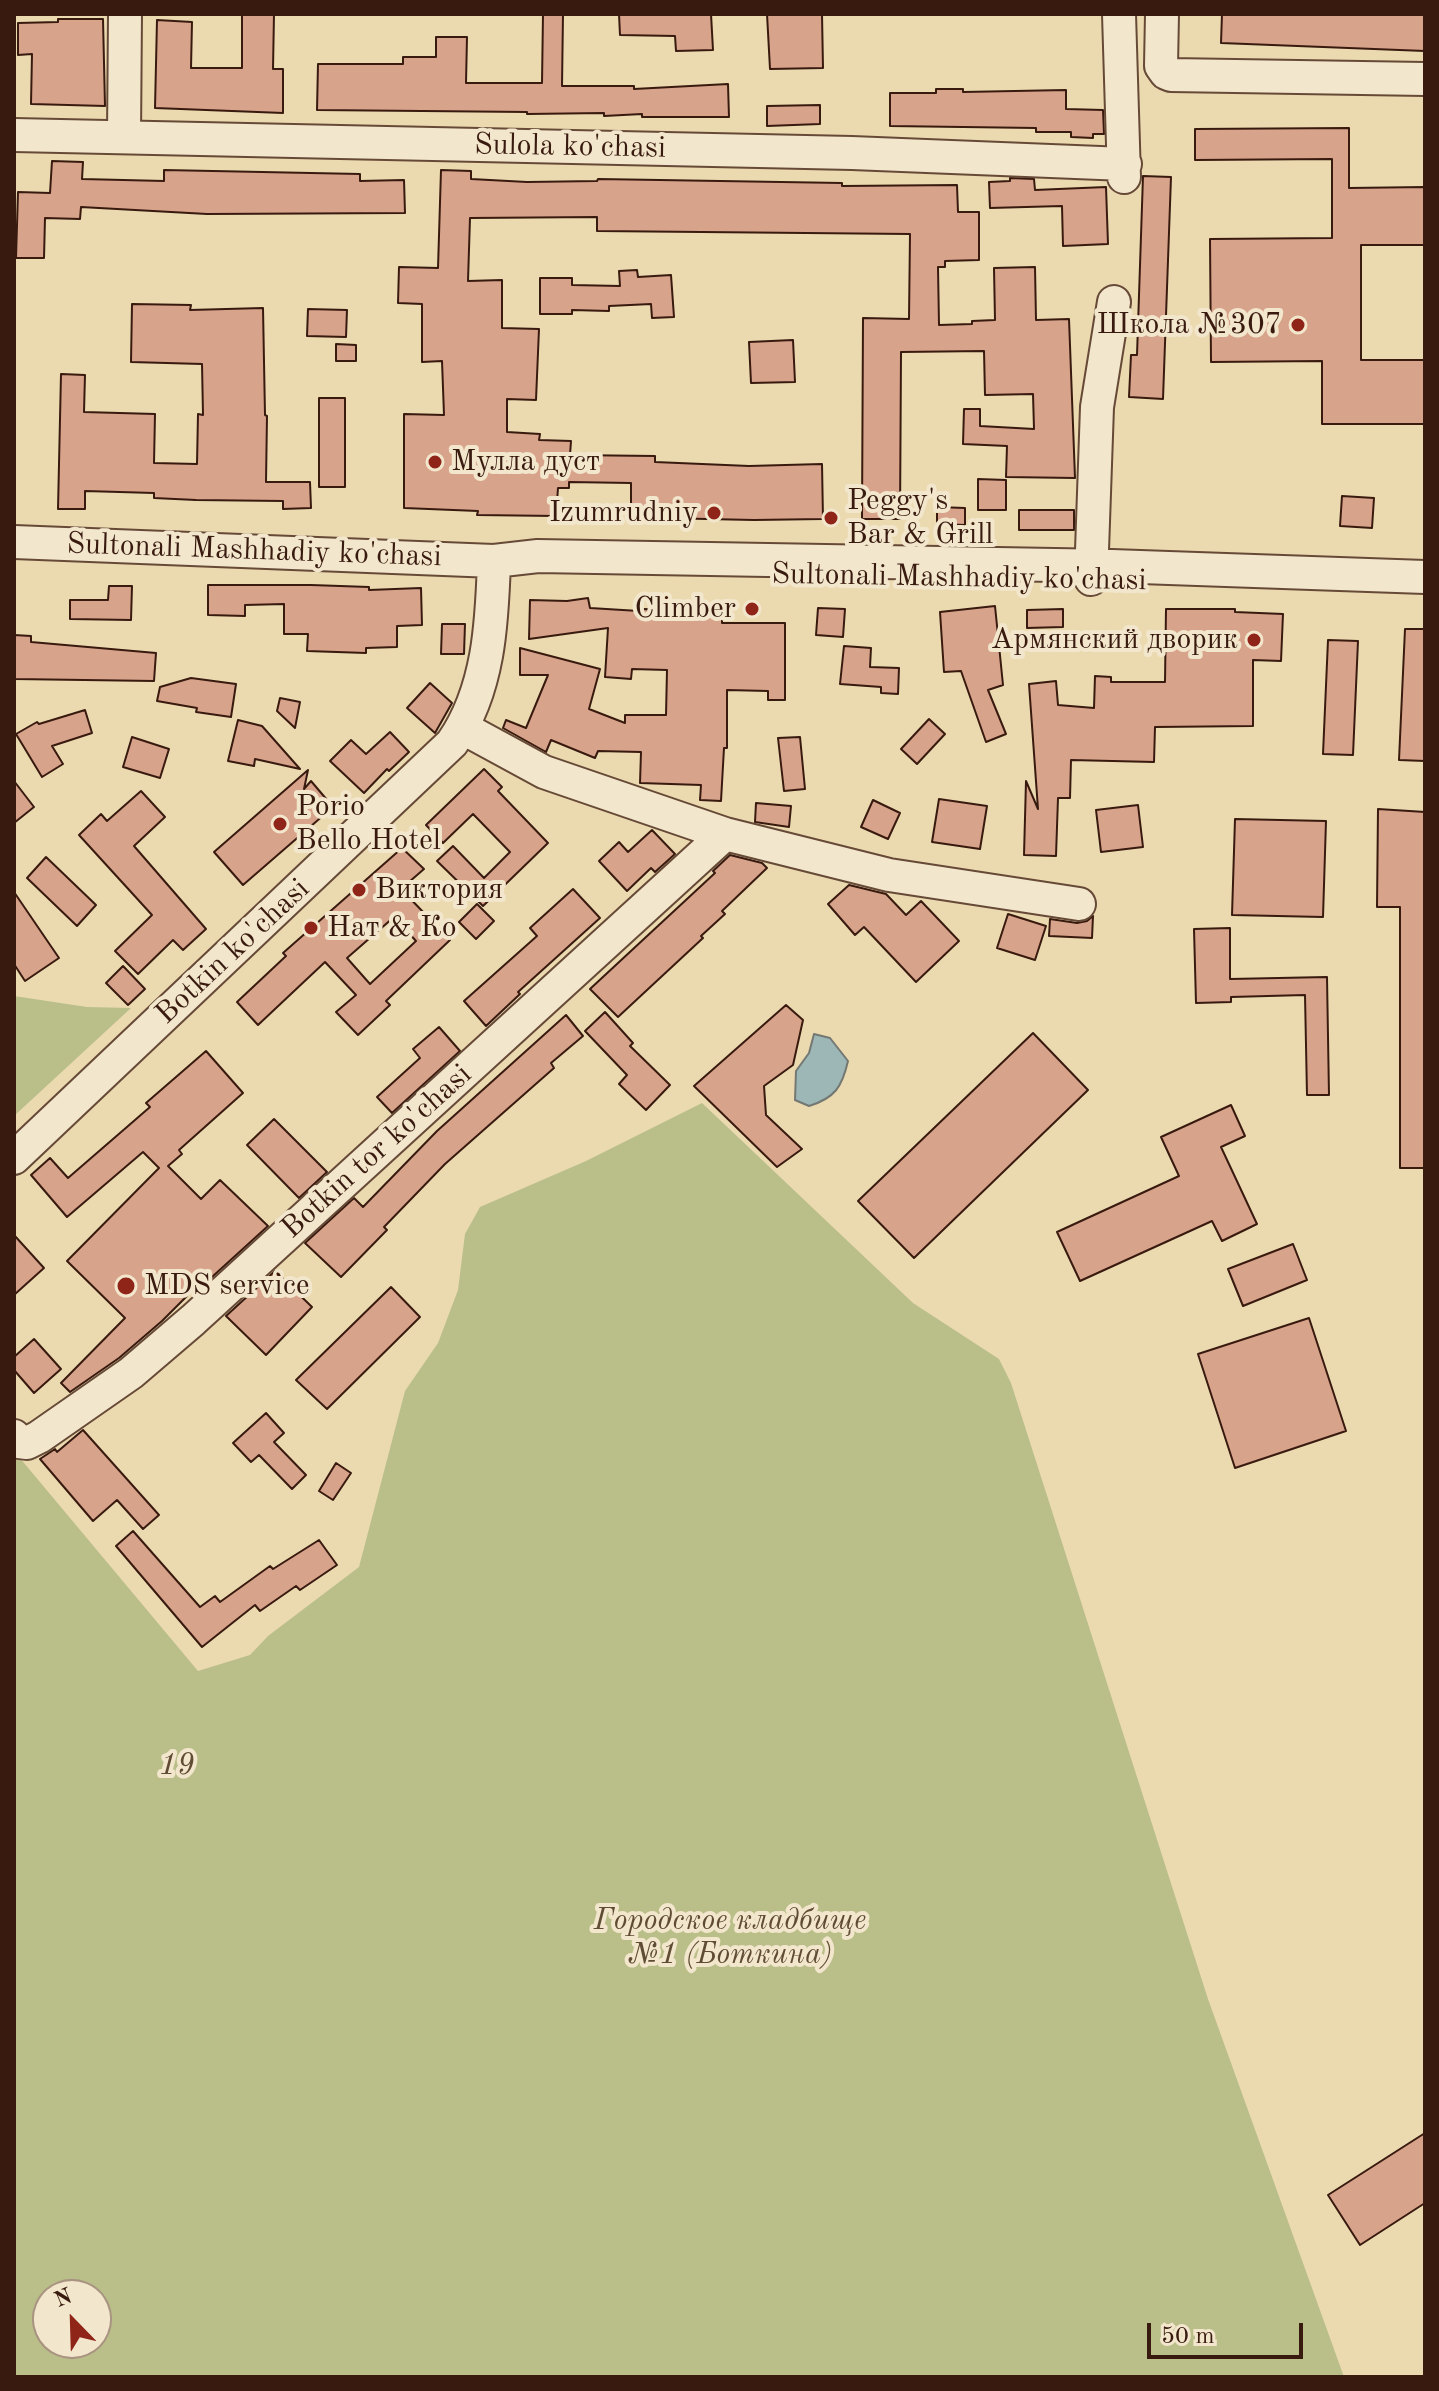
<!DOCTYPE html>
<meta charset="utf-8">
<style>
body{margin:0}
#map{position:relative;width:1439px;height:2391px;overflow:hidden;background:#ebd9b0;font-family:"Old Standard TT",serif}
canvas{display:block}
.frame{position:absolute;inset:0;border:16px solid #391a0f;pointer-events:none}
.north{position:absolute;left:32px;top:2279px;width:80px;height:80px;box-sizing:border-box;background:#f2e6cc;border:2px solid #a89480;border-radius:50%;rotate:337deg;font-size:22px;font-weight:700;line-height:32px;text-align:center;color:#391a0f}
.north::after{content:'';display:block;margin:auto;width:28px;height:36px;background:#8f2418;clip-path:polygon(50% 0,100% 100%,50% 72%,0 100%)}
.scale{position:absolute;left:1147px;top:2323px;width:156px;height:36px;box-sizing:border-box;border:4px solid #391a0f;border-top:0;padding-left:10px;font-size:24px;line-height:28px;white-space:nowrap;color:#391a0f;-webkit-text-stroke:6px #f2e6cc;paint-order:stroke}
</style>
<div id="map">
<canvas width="1439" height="2391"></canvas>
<div class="frame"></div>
<div class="north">N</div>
<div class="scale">50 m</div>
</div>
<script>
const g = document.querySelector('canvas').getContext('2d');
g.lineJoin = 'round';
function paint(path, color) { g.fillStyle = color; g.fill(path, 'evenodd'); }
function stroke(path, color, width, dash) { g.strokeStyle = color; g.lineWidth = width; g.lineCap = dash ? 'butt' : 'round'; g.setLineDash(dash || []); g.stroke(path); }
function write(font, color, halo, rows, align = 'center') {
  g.font = font + ' "Old Standard TT",serif'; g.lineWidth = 8; g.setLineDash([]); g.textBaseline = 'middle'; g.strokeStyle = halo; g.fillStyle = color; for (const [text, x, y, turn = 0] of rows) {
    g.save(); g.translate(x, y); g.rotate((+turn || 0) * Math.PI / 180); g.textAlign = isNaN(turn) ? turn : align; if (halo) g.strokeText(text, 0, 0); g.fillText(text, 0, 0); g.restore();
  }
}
const green = new Path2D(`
 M14,996L87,1007L131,1008L14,1116Z
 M702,1103L913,1303L999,1359L1011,1383L1208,1999L1344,2377H14V1451L198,1671L250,1655L268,1636L359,1567L405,1391L438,1343L458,1290L465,1234L480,1207L586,1161ZM48,2295H96V2343H48Z`);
const water = new Path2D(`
 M814,1034L830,1038L848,1061C842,1087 835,1098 809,1106L795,1100L796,1071L809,1053Z`);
const building = new Path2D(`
 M242,14H274L273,69H283V113L155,108L157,20L192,22L191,68H242Z
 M543,14H563L562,86H634V89L728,84L729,117H642V114L604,116V113L527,114V112L317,110L318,64H403V57H436V37H467L466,83H542Z
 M619,14H711L713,50L676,51L675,36L620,35Z
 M767,14H822L823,68L770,69Z
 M1222,14H1425V51L1221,43Z
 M58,19H103L105,106L31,104L32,54L18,55V23L58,22Z
 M936,89H963V92L1066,90V109L1103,110L1104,134H1093V138L1071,137V132H1036V128L890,126V93H936Z
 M820,105V124L767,126V106Z
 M1349,128V188L1425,187V245H1361V360H1425V424H1322V361L1211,362L1210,239L1332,238V159L1195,160V129Z
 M52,161L83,162L82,179L164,181V170L360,174V181L404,180L405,213L207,214L81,207L80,219L45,218L44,258H16L18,192L50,193Z
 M441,170L471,171V179L527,182L597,181L598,179L842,183V186L957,185L958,212H979V260L945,261V267H938L939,325L972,324V321L995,320L994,268L1035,267L1036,320L1069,319L1075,478L1006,477L1007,446L963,444L964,409H980V426L1034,429L1033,394L985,395L984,351L901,352L900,519H862L863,318L909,319L910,234L597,231V217L470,218L468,281L502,280V328L539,329L536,400L507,399V432L540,434L539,440L571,441L570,455L655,456V462L749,466L822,464L823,519L754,520L660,518V506H631V483L569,482V488H558L556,516L477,515L478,511L404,508V414L444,415L442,361L422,362V304L398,303L399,267L438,268Z
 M1143,176L1171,177L1163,399L1129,397L1131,355H1137Z
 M1010,178L1034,179L1035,190L1106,187L1108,244L1063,246L1062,206L990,208L989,182L1010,181Z
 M637,270L638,277L671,275L674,317L652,318L651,304L609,306V311L572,310V314H540V278H572V285L620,286L619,271Z
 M132,304L191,305L190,310L263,308L265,415L267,416L266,482H310L311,508L283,509V501L196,500L154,498V493L85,491V509H58L61,374L85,375L84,412L155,414L154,463L197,464L198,414L203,415L202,364L131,362Z
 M308,309L347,310L346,337L307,336Z
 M793,340L795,382L751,383L749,342Z
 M336,344L356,345V361H336Z
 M319,398H345V487H319Z
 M978,479L1006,480V510H978Z
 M1342,496L1374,498L1372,528L1340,526Z
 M937,507L965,508V525L937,524Z
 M1019,510H1074V530H1019Z
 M208,585H311L369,587V590L421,588L422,625L397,626V647L366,648V653L307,651L308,634H284V604L245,605V616L208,615Z
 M109,586H132L131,620L70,619V600H108Z
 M588,598L590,608L639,611V609L722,610V623H785V700H768V691L727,690V748H724L721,801L700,800L701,785L640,783L641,752L598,751L595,758L551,740L546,752L503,728L506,720L526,728L548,675H520V648L600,669L589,709L625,723V715H666L667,670L632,669L631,679L605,677L608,628L529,639L530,600L567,601Z
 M995,606L1003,685L988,690L1006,734L986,742L961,671L944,672L940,612Z
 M818,608L845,609L843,637L816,635Z
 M1063,609V627L1027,628V610Z
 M1166,609H1235V612L1283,614L1281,661L1253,660V726L1155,727L1154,762L1071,760L1070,798H1058L1056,856L1024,855L1026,781L1038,809L1029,684L1056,681L1058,705L1094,708L1095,676L1111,677V682H1165Z
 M442,624H465L464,654H441Z
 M1405,629H1425V761L1399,760Z
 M14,635L31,636V642L156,653L154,681L14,679Z
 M1328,640L1358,641L1353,755L1323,754Z
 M844,646L871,648L870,667L899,668L898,694L881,693V687L840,684Z
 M191,678L236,684L231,717L196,712L197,708L157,701L160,687Z
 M430,683L452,703L435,733L407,708Z
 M280,698L300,702L295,728L277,711Z
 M85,710L92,733L52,746L63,764L42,777L16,734L37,722L39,724Z
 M929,719L945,734L917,764L901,749Z
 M238,720L262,726L300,769L255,759L254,766L228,761Z
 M390,732L409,752L389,771L387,769L364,793L330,761L351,740L366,754Z
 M132,737L169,749L160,778L123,767Z
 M800,737L805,789L784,791L778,738Z
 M484,769L502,787L498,791L548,843L483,906L437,861L453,846L484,878L510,852L473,814L443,843L426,825Z
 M308,770L304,789L311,781L333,807L243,885L214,852Z
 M14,781L34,807L14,823Z
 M141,791L165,817L134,846L206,929L183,950L173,940L138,974L115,951L152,915L79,835L101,814L107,821Z
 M939,799L987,806L980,849L932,842Z
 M873,800L900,813L888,839L861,827Z
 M756,803L791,806L789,827L755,822Z
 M1138,805L1143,847L1101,852L1096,810Z
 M1378,809L1425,812V1168H1400V907H1377Z
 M1235,819L1326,821L1323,917L1232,915Z
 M652,830L675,854L655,872L651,868L627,891L599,861L619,842L628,852Z
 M402,848L424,869L401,889L450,940L386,1001L390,1005L358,1035L336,1012L356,995L325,962L258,1025L237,1002L286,956L283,953ZM394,917L416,941L370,984L347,958Z
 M730,855L762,863L767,868L722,911L725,914L701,936L703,938L618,1017L590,989L715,873L713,871Z
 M46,857L96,905L77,926L27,878Z
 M849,885L886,894L906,915L921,901L959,941L916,982L864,927L855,935L828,904Z
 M573,889L600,918L518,992L520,994L486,1026L464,1001L537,936L530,928Z
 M14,892L59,958L25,981L14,964Z
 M477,904L494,921L476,939L459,922Z
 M1008,914L1046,926L1035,960L997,948Z
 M1093,916L1092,938L1049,936L1050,919L1077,923L1087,921Z
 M1230,928V979L1327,977L1329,1095H1307L1305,995L1231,997V1002L1196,1003L1194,929Z
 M123,966L145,989L128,1005L106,983Z
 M786,1005L803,1020L793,1065L764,1086L766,1115L802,1149L777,1167L694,1086Z
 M605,1012L633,1043L630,1046L670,1085L646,1110L619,1084L627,1075L585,1031Z
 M566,1015L583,1036L551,1063L554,1068L445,1164L384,1227L387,1230L341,1277L305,1243L354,1198L363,1207L437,1131Z
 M439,1027L460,1051L392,1113L377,1097L420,1058L413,1049Z
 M1033,1033L1088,1090L914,1258L858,1201Z
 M206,1051L243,1093L179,1150L182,1154L168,1166L201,1199L220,1180L268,1226L201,1287L198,1285L162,1321L119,1358L70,1392L61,1383L125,1318L67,1261L159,1168L143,1152L67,1217L31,1175L50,1158L68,1178L150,1107L146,1103Z
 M1231,1105L1245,1136L1221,1147L1257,1224L1222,1241L1212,1221L1080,1281L1057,1232L1179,1176L1161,1137Z
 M274,1119L327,1172L299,1198L247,1145Z
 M14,1235L44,1268L14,1295Z
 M1293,1244L1307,1280L1243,1306L1228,1269Z
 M275,1271L312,1307L266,1355L226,1316Z
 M391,1287L420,1317L327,1409L296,1380Z
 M1309,1318L1346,1431L1235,1468L1198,1354Z
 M34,1339L61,1369L34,1393L14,1370V1357Z
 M266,1413L284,1433L274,1442L306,1475L292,1489L259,1455L251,1462L233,1443Z
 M83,1430L159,1515L143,1529L117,1500L93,1521L40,1459L55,1449L57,1452Z
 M336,1463L351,1473L333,1500L319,1491Z
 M133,1531L200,1607L215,1596L220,1602L270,1566L273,1569L319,1540L337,1565L300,1590L296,1586L260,1611L255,1605L202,1647L116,1546Z
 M1425,2133V2203L1360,2245L1328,2195Z`);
const minor = new Path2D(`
 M1119,14L1124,177
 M1162,14L1161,66L1166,73L1171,75L1425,79
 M14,135L852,153L1125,164
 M124,136L125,14
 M14,542L494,561L538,556L1112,566L1425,577
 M1091,579L1097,407L1114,302
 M463,728L544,772L725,834L889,875L1079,904
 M14,1158L452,743C489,690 492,623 494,561
 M14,1436L19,1442L27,1443L39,1437L131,1373L193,1320L725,834`);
const markers = [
 [1298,325,8,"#8f2418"],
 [435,462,8,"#8f2418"],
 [714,513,8,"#8f2418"],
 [831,518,8,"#8f2418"],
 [752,609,8,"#8f2418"],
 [1254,640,8,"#8f2418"],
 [280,824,8,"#8f2418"],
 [359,890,8,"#8f2418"],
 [311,928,8,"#8f2418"],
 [126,1286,10,"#8f2418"]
];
const streetNames = [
 ["Sulola ko'chasi",570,147,1],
 ["Sultonali Mashhadiy ko'chasi",254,551,2],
 ["Sultonali Mashhadiy ko'chasi",959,578,1],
 ["Botkin ko'chasi",233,952,-43],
 ["Botkin tor ko'chasi",377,1152,-42]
];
const poiNames = [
 ["Школа №307",1282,325,"right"],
 ["Мулла дуст",451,462],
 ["Peggy's",847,501],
 ["Bar & Grill",847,535],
 ["Izumrudniy",698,513,"right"],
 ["Climber",736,609,"right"],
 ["Армянский дворик",1238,640,"right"],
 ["Porio",296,807],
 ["Bello Hotel",296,841],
 ["Виктория",375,890],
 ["Нат & Ко",327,928],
 ["MDS service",144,1286]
];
const parkNames = [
 ["19",177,1766],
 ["Городское кладбище",730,1921],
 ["№1 (Боткина)",730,1955]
];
paint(green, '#babf8a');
paint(water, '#9cb7b6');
stroke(water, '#747873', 2);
paint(building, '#d7a38b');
stroke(building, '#391a0f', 2);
stroke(minor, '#664a37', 36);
stroke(minor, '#f2e6cc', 32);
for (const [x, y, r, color] of markers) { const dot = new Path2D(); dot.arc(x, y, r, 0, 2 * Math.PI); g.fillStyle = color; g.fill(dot); stroke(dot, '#f2e6cc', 3); }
write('30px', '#391a0f', '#f2e6cc', streetNames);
write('30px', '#391a0f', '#f2e6cc', poiNames, 'left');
write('italic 30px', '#604c34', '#f2e6cc', parkNames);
</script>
